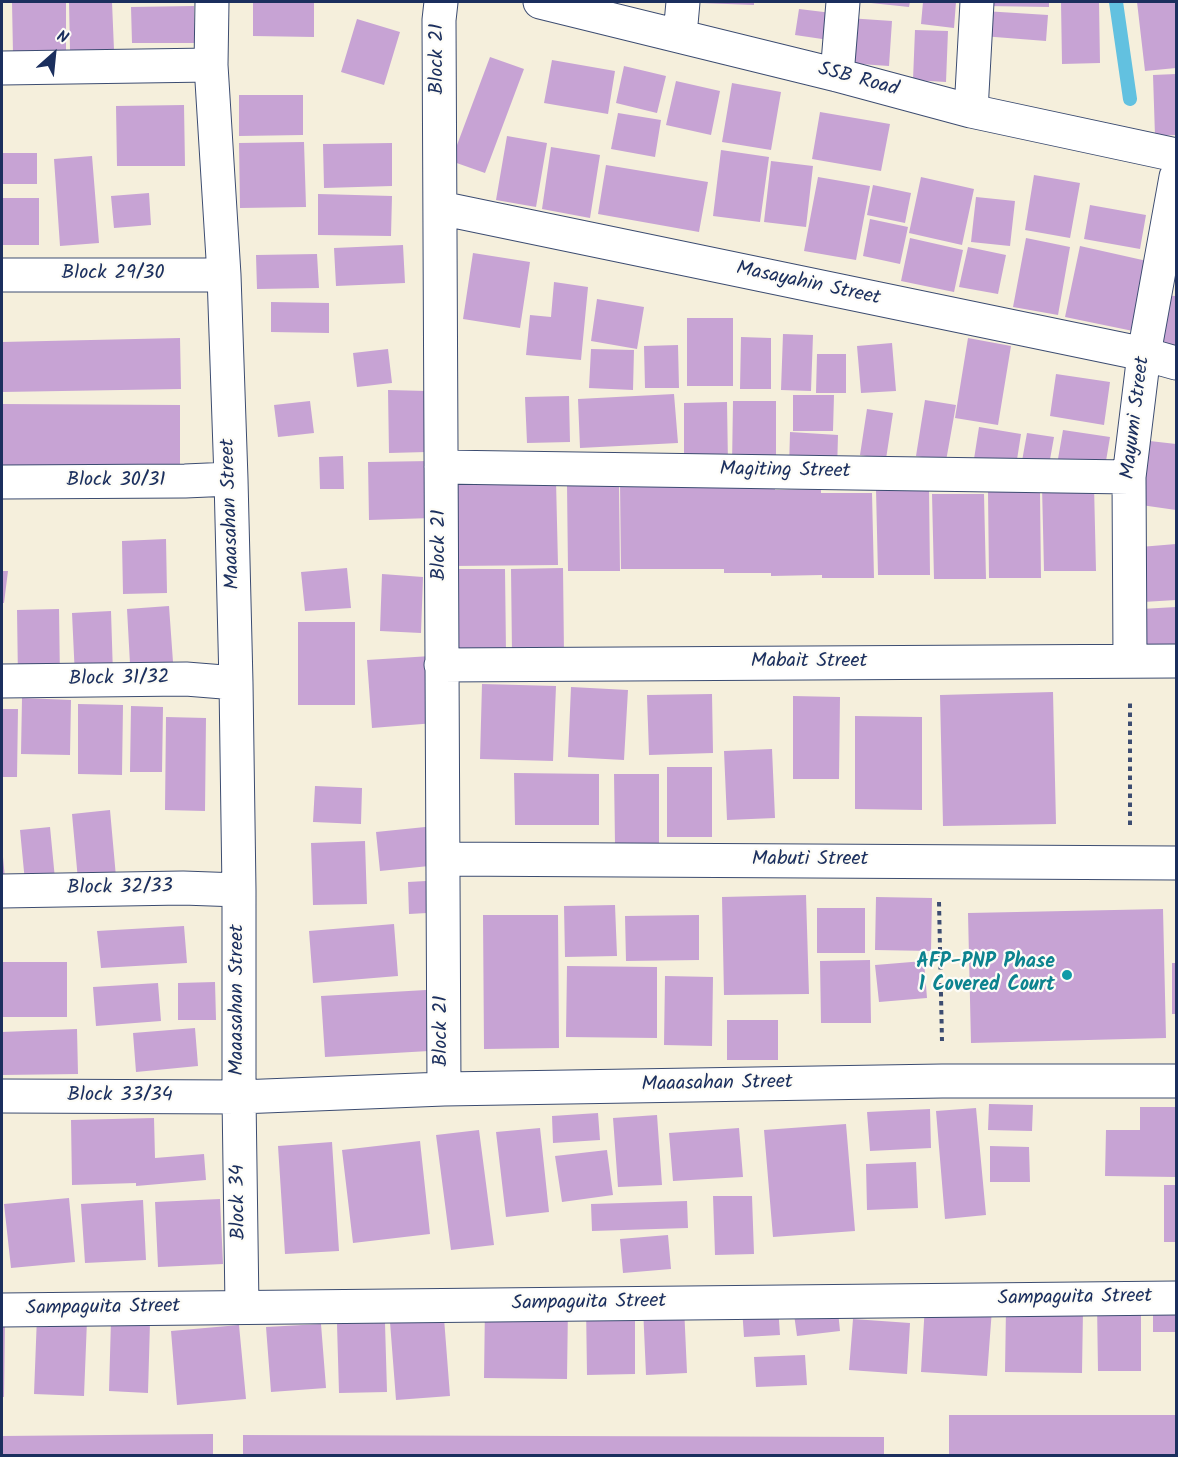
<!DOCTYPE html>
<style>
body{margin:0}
#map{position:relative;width:1178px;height:1457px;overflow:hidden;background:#f5efdc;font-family:Kalam,sans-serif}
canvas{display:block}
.frame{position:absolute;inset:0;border:3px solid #1b2f5e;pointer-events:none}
.north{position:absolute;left:24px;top:24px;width:60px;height:60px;-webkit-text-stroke:4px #fdfcf7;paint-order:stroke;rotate:27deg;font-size:16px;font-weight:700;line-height:24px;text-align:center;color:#1b2f5e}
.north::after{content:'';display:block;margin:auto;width:21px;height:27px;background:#1b2f5e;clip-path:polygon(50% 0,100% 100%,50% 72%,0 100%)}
</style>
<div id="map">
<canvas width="1178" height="1457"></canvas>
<div class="frame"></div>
<div class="north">N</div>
</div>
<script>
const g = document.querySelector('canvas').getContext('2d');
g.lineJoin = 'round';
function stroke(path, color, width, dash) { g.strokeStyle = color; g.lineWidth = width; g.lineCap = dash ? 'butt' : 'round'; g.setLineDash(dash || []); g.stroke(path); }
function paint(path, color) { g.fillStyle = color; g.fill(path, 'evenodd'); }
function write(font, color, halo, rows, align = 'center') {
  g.font = font + ' Kalam,sans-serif'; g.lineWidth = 4.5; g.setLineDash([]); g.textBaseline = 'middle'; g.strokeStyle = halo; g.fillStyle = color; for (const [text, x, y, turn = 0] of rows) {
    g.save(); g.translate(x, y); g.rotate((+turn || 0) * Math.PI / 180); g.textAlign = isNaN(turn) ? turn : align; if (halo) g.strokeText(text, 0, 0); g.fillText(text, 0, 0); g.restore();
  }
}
const stream = new Path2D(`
 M1116,2L1130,99`);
const building = new Path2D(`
 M12,2H66V54H13Z
 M69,2H112L114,50H70Z
 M253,2H314V37L253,36Z
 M701,2H754V5L701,3Z
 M871,2H910L909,7L871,3Z
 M923,2H956L954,28L921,24Z
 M986,2H1049V7L986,6Z
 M1061,2H1099L1100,63L1062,64Z
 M1137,2H1176V68L1145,71Z
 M194,6V43H132L131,7Z
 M799,9L832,13L829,40L795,35Z
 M984,11L1048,15L1046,41L982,36Z
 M848,18L892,21L889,66L845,63Z
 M357,19L400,32L384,85L341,72Z
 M915,30L948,31L946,82L913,80Z
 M490,57L524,69L485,173L451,161Z
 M552,60L615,71L608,114L544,103Z
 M624,66L666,76L657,113L616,103Z
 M1176,74V135L1155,136L1153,75Z
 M676,81L720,91L711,135L666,125Z
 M732,83L781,92L771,150L722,142Z
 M239,95H303V135L239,136Z
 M184,105L185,166H117L116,106Z
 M820,112L890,124L881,171L812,159Z
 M618,113L661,120L655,157L611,149Z
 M507,136L547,143L536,207L496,200Z
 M304,142L306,207L240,208L239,143Z
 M392,143V186L324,188L323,144Z
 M551,147L600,155L590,218L542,209Z
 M721,150L769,157L760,222L713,216Z
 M2,153H37V184H2Z
 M92,156L99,243L60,246L54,159Z
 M771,161L813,166L806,227L764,222Z
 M606,165L708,182L699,232L598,214Z
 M1034,175L1080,183L1070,238L1025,230Z
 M818,177L870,186L856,260L804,251Z
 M921,177L974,189L962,245L909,233Z
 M873,185L911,193L905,223L867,215Z
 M149,193L151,225L114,228L111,196Z
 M318,194L392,196L391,236L318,235Z
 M976,197L1015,201L1010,246L971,242Z
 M2,198H39V245H2Z
 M1090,205L1146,215L1140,249L1084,239Z
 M870,219L908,227L900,264L863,256Z
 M910,238L963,250L954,292L901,281Z
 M1026,238L1070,247L1058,315L1013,307Z
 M403,245L405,283L336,286L334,248Z
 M1080,246L1147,261L1133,331L1065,317Z
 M968,247L1006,255L998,294L959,287Z
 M473,253L530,262L520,328L463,319Z
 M317,254L319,288L257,289L256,255Z
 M554,282L588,287L581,360L526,355L530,315L551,317Z
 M1157,295L1176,296V345L1154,344Z
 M597,299L644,307L637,349L591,341Z
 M271,302L329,303V333L271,332Z
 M687,318H733V386H687Z
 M783,334L813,335L811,391L781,390Z
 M741,337L771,338V389H740Z
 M180,338L181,389L2,392V342Z
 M968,338L1011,346L998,425L955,418Z
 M892,343L896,391L861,393L857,346Z
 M678,345L679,388H645L644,346Z
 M388,349L392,383L357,387L353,353Z
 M591,349L634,350L633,390L589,388Z
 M817,354H846V393H816Z
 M1056,374L1110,382L1104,425L1050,416Z
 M388,390L427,391V452L389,453Z
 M674,394L678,443L580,448L578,399Z
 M793,395H834L833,431H793Z
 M569,396L570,442L527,443L525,397Z
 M925,400L956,405L946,461L916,456Z
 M310,401L314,433L278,437L274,405Z
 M733,401H776V466H732Z
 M727,402L728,465H684V403Z
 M2,404L180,405V467L2,466Z
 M867,409L893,413L886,459L860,455Z
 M979,427L1021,434L1016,466L974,459Z
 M1063,430L1110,437L1105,467L1058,459Z
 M790,432L838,435L837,471L789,468Z
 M1027,433L1054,437L1049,465L1022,461Z
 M1141,440L1176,444V510L1134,504Z
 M343,456L344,489H320L319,457Z
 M431,461L432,518L369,520L368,462Z
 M452,480H556L558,565L453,566Z
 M620,483L775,487V490L821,489V493H872L874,578H822V575L771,576V573H724V569H621Z
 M567,485H619L620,571H568Z
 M1094,485L1096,571H1044L1042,486Z
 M876,489H929L930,575H878Z
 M988,492H1040L1041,578H989Z
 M932,494H984L986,579H934Z
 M166,539L167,593L123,594L122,541Z
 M1176,544V600L1143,602L1140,547Z
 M347,568L351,608L305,611L301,572Z
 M563,568L564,654H512L511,569Z
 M452,569H505L506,654H454Z
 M2,571H8L4,603H2Z
 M382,574L423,577L421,633L380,631Z
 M169,606L173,662L130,664L127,609Z
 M1176,607V648L1144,650L1141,609Z
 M59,609L60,680H18L17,610Z
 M111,611L113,675L75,677L72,613Z
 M298,622H355V705H298Z
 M431,656L435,723L372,728L367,660Z
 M482,684L556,686L553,761L480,759Z
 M571,687L628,690L624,760L568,757Z
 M1053,692L1056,824L943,826L940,695Z
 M712,694L713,753L649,755L647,695Z
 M793,696L840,697L839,779H793Z
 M22,698L71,700L70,755L21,754Z
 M78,704L123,705L122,775L78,774Z
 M131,706L163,707L162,772H130Z
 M2,709H18L17,777H2Z
 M855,716L922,717V810L855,809Z
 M166,717L206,718L205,811L165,810Z
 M772,749L775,818L727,820L724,751Z
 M667,767H712V837H667Z
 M514,773L599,774V825H515Z
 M614,774H659V843L615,844Z
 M315,786L362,788L361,824L313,822Z
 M110,810L116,877L78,880L72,814Z
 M435,826L439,865L380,871L376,832Z
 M50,827L55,879L25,882L20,830Z
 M365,841L367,904L313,905L311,843Z
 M2,857H3L5,879H2Z
 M444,880L445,912L409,914L408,882Z
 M806,895L809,994L724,995L722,897Z
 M876,897L932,898L931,951L875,950Z
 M615,905L617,956L565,957L564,906Z
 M817,908H865V953H817Z
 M1163,909L1166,1038L971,1043L968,913Z
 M483,915H558L559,1048L484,1049Z
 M699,915V960L626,961L625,916Z
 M394,924L398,976L313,983L309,931Z
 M184,926L187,963L101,968L97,931Z
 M870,960L871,1023H821L820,961Z
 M924,961L927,998L879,1002L875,965Z
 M2,962H67V1017H2Z
 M1172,963H1176V1014H1172Z
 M567,966L657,967V1038L566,1037Z
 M665,976L713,977L712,1046L664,1045Z
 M215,982L216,1020H178V983Z
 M158,983L161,1021L96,1026L93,987Z
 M426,990L429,1051L325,1057L321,996Z
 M727,1020H778V1060H727Z
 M195,1028L198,1066L136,1072L133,1033Z
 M77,1029L78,1074L2,1075V1032Z
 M989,1104L1033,1105L1032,1131L988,1130Z
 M1140,1107H1176V1177L1105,1176L1106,1130H1140Z
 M976,1108L986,1215L945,1219L936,1111Z
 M930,1109L931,1148L870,1151L867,1112Z
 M598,1113L600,1140L553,1143L552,1116Z
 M657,1115L662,1185L618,1187L613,1118Z
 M154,1118L155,1158L204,1154L206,1180L136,1186V1183L72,1185L71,1120Z
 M846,1124L855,1231L773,1237L764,1130Z
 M540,1128L549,1212L506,1217L496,1132Z
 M739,1128L743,1177L673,1181L669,1133Z
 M479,1130L494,1245L451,1250L436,1135Z
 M420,1141L430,1234L353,1243L342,1150Z
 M332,1142L339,1251L285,1254L278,1146Z
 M990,1146L1029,1147L1030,1182H990Z
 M607,1150L613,1195L562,1202L555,1156Z
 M916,1162L918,1208L867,1210L866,1164Z
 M1164,1185H1176V1242H1164Z
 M713,1196H752L754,1254L715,1255Z
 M69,1198L75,1262L11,1268L4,1204Z
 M220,1199L223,1264L158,1267L155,1202Z
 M143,1200L146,1260L85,1263L81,1204Z
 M687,1201L688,1228L592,1231L591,1204Z
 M668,1235L671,1269L623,1273L620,1239Z
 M1153,1299L1176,1300V1332H1153Z
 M837,1301L840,1331L797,1336L793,1307Z
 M1097,1303H1141V1371H1098Z
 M485,1304L568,1305L567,1379L484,1378Z
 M586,1304H635V1374L587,1375Z
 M925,1304L992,1309L987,1376L921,1372Z
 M684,1306L687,1373L646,1375L643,1307Z
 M778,1306L780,1335L744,1337L742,1308Z
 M1006,1308L1083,1310L1082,1373L1005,1372Z
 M37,1316L87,1320L84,1396L34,1394Z
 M444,1318L450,1396L396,1400L390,1322Z
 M2,1319H5L4,1397H2Z
 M853,1319L910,1323L907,1374L849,1370Z
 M111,1320L150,1322L148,1393L109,1391Z
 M385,1323L387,1392L339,1393L337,1324Z
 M321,1324L326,1388L271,1392L266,1327Z
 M239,1325L246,1399L177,1405L171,1331Z
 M805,1355L807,1385L756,1387L754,1357Z
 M949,1415H1176V1456H949Z
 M213,1434V1456H2V1436Z
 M243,1435L884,1437V1456H243Z`);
const path = new Path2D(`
 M1130,825V701
 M939,902L942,1041`);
const street = new Path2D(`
 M212,2L211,65L224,275L231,479L236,683L239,890V1097L242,1307
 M441,2L439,20L444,1089
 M540,2L837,75L971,111L1176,155
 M680,35L683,2
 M2,68L211,65
 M837,75L843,2
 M971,111L977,2
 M440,208L1144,354L1176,363
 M2,275H224
 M441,467L1129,477
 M2,482L185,481L231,479
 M1130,661L1129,477L1144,354L1176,177
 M441,665L1176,661
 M2,681L186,679L236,683
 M443,859L1176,863
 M2,891L183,888L239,890
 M2,1096L239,1097L444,1089L942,1081H1176
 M2,1310L1176,1298`);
const markers = [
 [1067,975,6,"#0f9aa8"]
];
const streetNames = [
 ["Block 21",439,59,-90],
 ["SSB Road",858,81,15],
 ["Block 29/30",113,275],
 ["Masayahin Street",808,285,12],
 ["Mayumi Street",1137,418,-83],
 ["Magiting Street",785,472,1],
 ["Block 30/31",116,482],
 ["Maaasahan Street",232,514,-92],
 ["Block 21",441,545,-90],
 ["Mabait Street",809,663],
 ["Block 31/32",119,680,-1],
 ["Mabuti Street",810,861],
 ["Block 32/33",120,889,-1],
 ["Maaasahan Street",239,1000,-90],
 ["Block 21",443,1031,-90],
 ["Maaasahan Street",717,1085,-1],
 ["Block 33/34",120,1097],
 ["Block 34",240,1202,-91],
 ["Sampaguita Street",1075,1299,-1],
 ["Sampaguita Street",589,1304,-1],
 ["Sampaguita Street",103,1309,-1]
];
const cultureNames = [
 ["AFP-PNP Phase",1055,964],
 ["1 Covered Court",1055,987]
];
stroke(stream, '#62c1e0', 14);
paint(building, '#c7a3d4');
stroke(street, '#3c4c71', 35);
stroke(path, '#3c4c71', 4, [4.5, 4.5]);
stroke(street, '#fff', 33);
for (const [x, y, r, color] of markers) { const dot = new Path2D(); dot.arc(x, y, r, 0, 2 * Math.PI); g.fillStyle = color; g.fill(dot); stroke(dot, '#fdfcf7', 2); }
write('20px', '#1b2f5e', '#fdfcf7', streetNames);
write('bold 20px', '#0d838f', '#fdfcf7', cultureNames, 'right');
</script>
